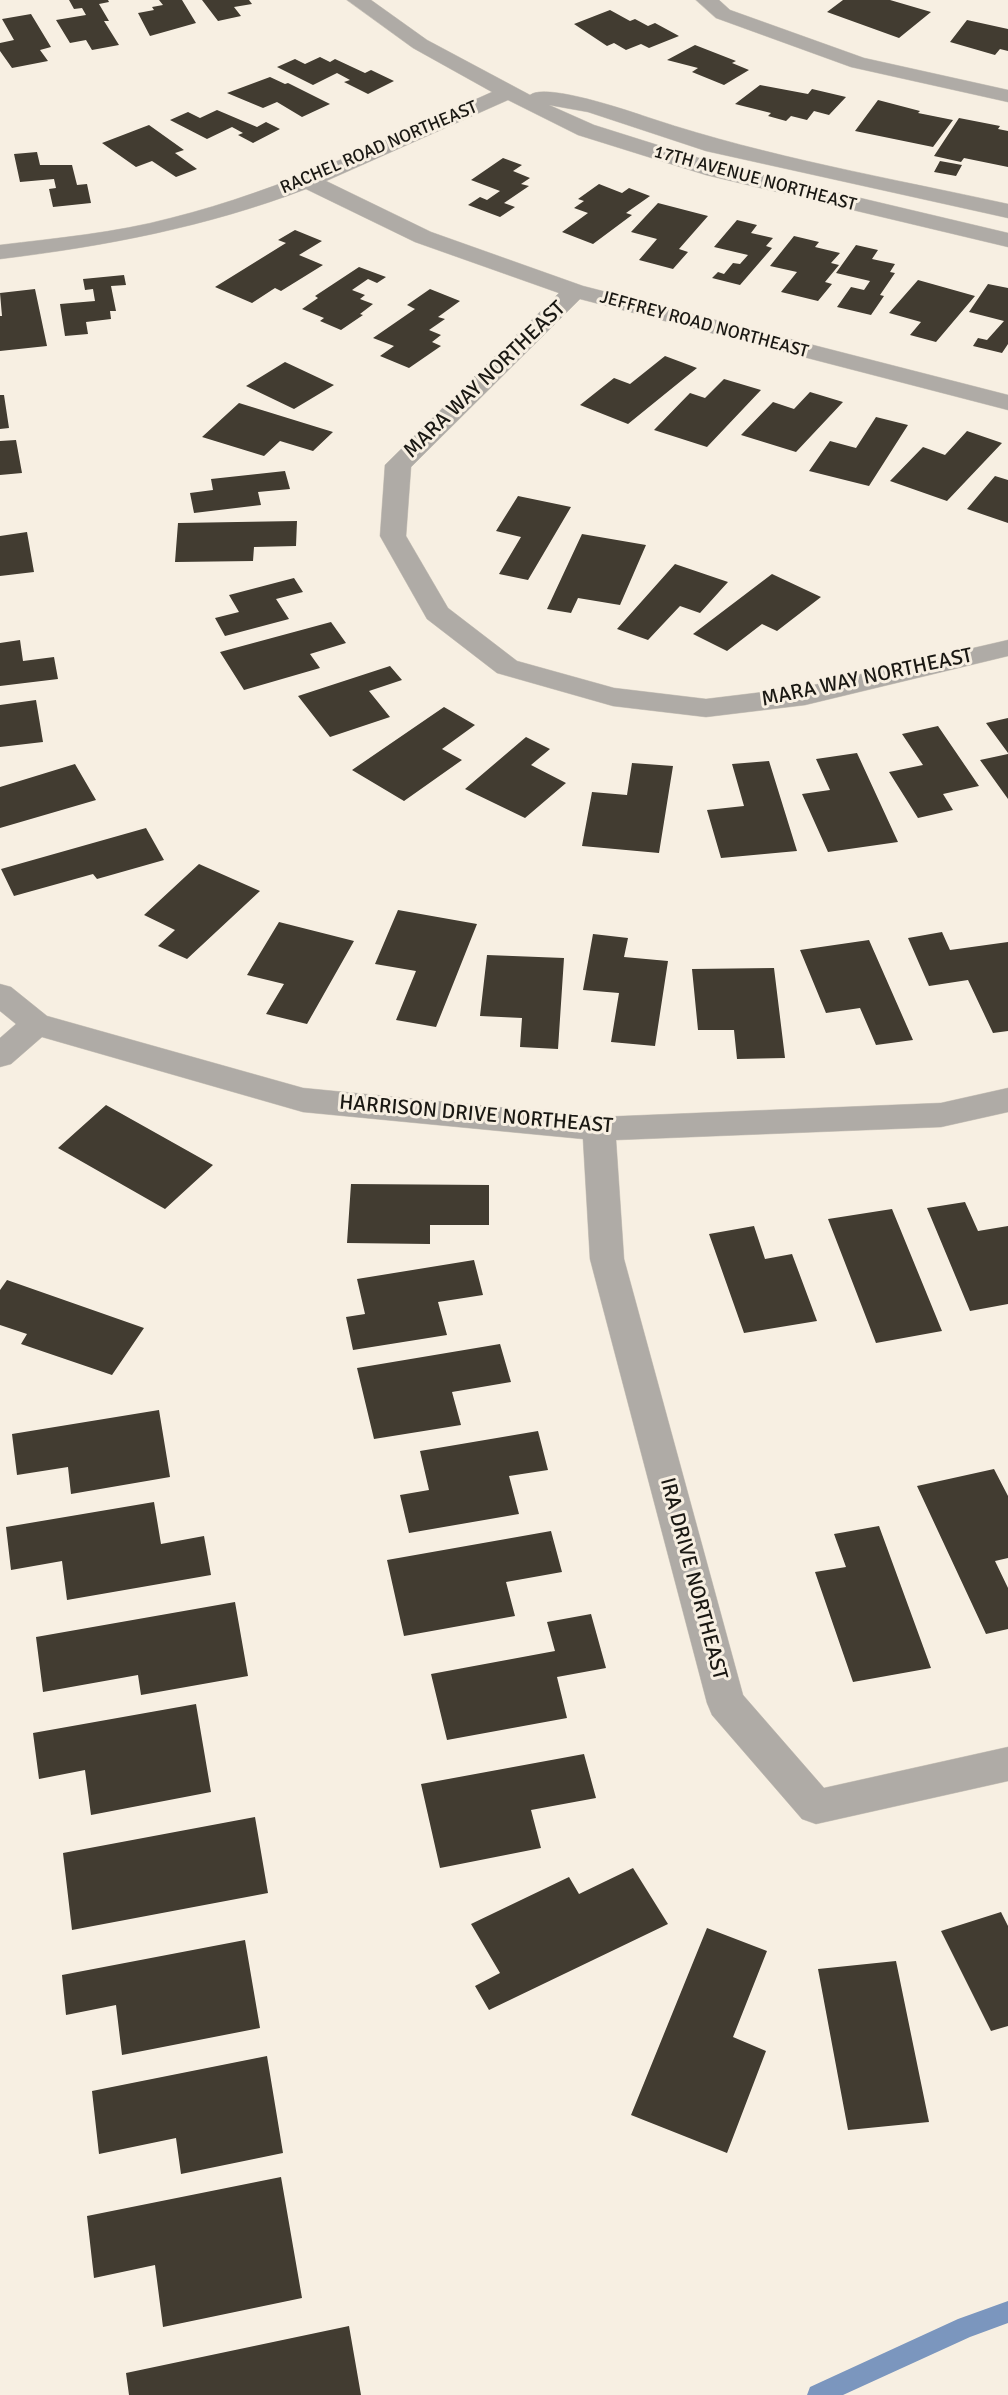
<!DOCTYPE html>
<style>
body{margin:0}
canvas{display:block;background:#f7efe2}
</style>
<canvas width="1008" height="2395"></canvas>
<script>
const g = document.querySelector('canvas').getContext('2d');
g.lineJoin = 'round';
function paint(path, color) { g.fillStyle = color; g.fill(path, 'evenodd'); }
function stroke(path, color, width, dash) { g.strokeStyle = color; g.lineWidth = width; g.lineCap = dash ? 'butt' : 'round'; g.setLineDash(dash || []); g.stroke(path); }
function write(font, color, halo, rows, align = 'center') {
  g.font = font + ' Signika,sans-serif'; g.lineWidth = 6; g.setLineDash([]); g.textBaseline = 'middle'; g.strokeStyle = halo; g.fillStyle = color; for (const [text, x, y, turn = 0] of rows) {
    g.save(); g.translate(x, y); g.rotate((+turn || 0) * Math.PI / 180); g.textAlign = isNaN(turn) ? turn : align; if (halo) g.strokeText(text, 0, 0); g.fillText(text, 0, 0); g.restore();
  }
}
const stream = new Path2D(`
 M1008,2301V2323L970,2337L843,2395H807L810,2387L958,2319Z`);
const building = new Path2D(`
 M69,0H108L109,2L99,4L109,21H104L119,45L92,50L86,40L70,43L56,20L86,15L82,8L74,9Z
 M159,0H182L196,23L150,36L138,13L154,10L152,7L163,5Z
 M202,0H249L252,4L234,7L241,16L218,21Z
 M843,0H890L931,12L899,38L827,12Z
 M610,10L630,21L635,19L648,26L655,23L679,36L649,48L641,44L626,50L614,43L607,46L574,24Z
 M31,14L51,47L40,50L48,61L12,68L0,51V43L14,40L2,19Z
 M967,20L1008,29V51L1000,49L995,55L950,42Z
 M695,45L736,61L732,63L749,70L724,85L692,72L698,68L667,60Z
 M320,57L330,62L335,59L365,73L371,70L394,81L368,94L344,82L350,80L337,73L313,85L277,67L295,59L305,64Z
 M270,77L285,84L288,83L330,104L302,117L277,102L263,108L227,93Z
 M760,85L808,94L812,89L846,97L829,115L814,111L807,120L791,116L786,121L768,116L771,113L735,104Z
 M878,100L920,111L918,113L953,120L933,147L855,131Z
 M217,110L257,127L266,122L280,129L253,143L238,135L243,133L232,127L207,139L170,120L188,112L200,118Z
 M959,118L1000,126L998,129L1008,131V167L964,158L961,162L934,156Z
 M149,125L184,150L175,153L197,169L176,177L152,161L136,167L102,143Z
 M37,152L40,165H72L77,185L87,184L91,203L53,207L49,189L56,188L54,179L20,182L14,154Z
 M503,158L522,165L513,171L530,178L521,184L529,186L504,203L515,207L500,217L468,205L480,197L487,200L500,191L471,180Z
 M940,161L962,165L956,176L934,172Z
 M599,184L622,193L629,188L650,196L626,213L632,215L593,244L562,232L588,213L574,208L584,201L578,199Z
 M658,203L708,216L679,249L688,252L673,269L639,260L657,239L631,232Z
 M737,220L757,225L751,233L773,238L766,246L772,248L740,285L712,278L718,272L724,274L733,263L740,264L748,255L714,247Z
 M295,230L322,241L299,255L323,265L281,291L275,288L252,303L215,287L286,243L278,240Z
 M794,236L819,242L815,247L840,253L831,263L839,265L825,282L832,284L818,301L781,292L797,272L770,266Z
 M856,245L878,250L872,259L895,264L890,272L895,273L880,295L884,296L871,315L837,307L851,287L864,290L870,281L836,273Z
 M359,267L386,277L377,283L368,279L352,290L365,295L360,299L373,304L360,314L363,315L341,330L320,321L324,318L302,309L318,298L315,296Z
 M124,275L126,285L111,286L116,311H110L111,319L86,322L88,334L65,336L60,304L95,301L93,289L85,290L83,279Z
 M918,280L975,296L936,342L910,335L921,322L889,313Z
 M988,284L1008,288V344L1002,353L973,346L978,338L987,340L1004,321L969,312Z
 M35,289L47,346L0,351V316H2L0,293Z
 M430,289L460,301L438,317L445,319L429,330L441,335L432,342L441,346L409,368L380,356L394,346L373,338L415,309L407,305Z
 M665,356L697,368L628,424L580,405L614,378L630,384Z
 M285,362L334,385L294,409L246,386Z
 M724,379L761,390L707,447L654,430L690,393L705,398Z
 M810,392L843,402L796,452L741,435L773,402L794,409Z
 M0,395H4L9,428L0,429Z
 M239,403L333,432L313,451L280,441L264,456L202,437Z
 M876,417L908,425L869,486L809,471L830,441L856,448Z
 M967,431L1002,443L947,501L890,481L923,447L945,455Z
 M16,440L22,473L0,475V441Z
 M285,471L290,489L258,492L261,505L194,513L190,493L213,490L211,479Z
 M995,476L1008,480V523L967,509Z
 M518,496L571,507L528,580L499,574L521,537L496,531Z
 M297,521L296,546L254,547L253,561L175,562L178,523Z
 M27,532L34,572L0,576V536Z
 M582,534L646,545L620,605L578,598L571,613L547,609Z
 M675,564L728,582L700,613L680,606L648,640L617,629Z
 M772,574L821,597L777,631L762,624L727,651L693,634Z
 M294,578L303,592L276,599L289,619L225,636L215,618L239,612L229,595Z
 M331,622L346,643L310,654L320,668L244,690L220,652Z
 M20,640L23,661L54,657L58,679L0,686V643Z
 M390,666L402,680L369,691L390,717L330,737L298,696Z
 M36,700L43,742L0,747V705Z
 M444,707L475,725L442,749L462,760L404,801L352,770Z
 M1008,718V753L986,723Z
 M938,726L979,786L943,794L953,810L918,818L889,772L923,765L902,734Z
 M526,737L550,749L531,765L566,783L525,818L465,789Z
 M857,753L898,842L828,852L802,794L830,790L816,759Z
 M1008,754V799L980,760Z
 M769,761L797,851L721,858L707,810L744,806L732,764Z
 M632,763L673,766L659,853L582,846L592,792L627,795Z
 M75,764L96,800L0,828V787Z
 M146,828L164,860L97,879L93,874L14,896L1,869Z
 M199,864L260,891L187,959L158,946L175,930L144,915Z
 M398,910L477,924L436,1027L396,1020L416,971L375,964Z
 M279,922L354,941L307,1024L266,1014L284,984L247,975Z
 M942,932L950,950L1008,942V1031L993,1033L968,980L929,986L908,938Z
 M593,934L628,938L624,957L668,961L655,1046L611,1042L619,993L583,990Z
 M869,940L913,1040L876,1045L860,1008L826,1013L800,950Z
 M487,955L564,958L558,1049L520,1047L522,1018L480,1016Z
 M774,968L785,1058L737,1059L734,1030H698L692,969Z
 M106,1105L213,1165L165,1209L58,1148Z
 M351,1184L489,1185V1225H430V1244L347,1243Z
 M965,1202L978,1231L1008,1226V1304L970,1311L927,1208Z
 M892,1209L942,1331L876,1343L828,1219Z
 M754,1226L765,1259L792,1254L817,1321L744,1333L709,1234Z
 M474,1260L483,1295L438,1302L447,1335L353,1350L346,1317L365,1314L357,1279Z
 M7,1280L144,1328L112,1375L21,1344L27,1334L0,1325V1290Z
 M500,1344L511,1382L452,1392L461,1425L374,1439L357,1368Z
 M159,1410L170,1477L71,1494L68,1467L17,1475L12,1434Z
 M538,1431L548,1470L509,1476L519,1514L409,1533L400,1495L429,1490L420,1451Z
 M994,1469L1008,1496V1558L995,1561L1008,1588V1629L986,1634L917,1486Z
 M154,1502L161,1544L204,1536L211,1575L67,1600L62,1561L11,1570L6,1527Z
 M879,1526L931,1668L853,1682L815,1572L846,1567L834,1534Z
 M551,1531L562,1572L506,1582L515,1616L404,1636L387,1560Z
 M235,1602L248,1676L141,1695L138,1675L43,1692L36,1637Z
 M591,1614L606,1668L557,1677L567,1718L447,1740L431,1674L555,1651L547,1622Z
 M196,1704L211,1792L91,1815L85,1770L39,1779L33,1733Z
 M584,1754L596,1798L531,1810L541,1848L440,1868L421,1784Z
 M255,1817L268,1893L72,1930L63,1853Z
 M633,1868L668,1924L489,2010L475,1986L500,1973L471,1924L569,1877L579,1894Z
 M1001,1912L1008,1926V2026L991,2031L941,1931Z
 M707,1928L767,1951L733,2037L766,2051L727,2153L631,2115Z
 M245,1940L260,2028L122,2055L116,2005L66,2015L62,1975Z
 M896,1961L929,2122L848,2130L818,1969Z
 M267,2056L283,2153L181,2174L176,2138L99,2154L92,2091Z
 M281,2177L302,2298L163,2327L155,2265L94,2278L87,2216Z
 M349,2326L361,2395H129L126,2373Z`);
const minor = new Path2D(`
 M347,0H371L427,40L530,95C546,82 632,112 653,119C768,157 889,178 1008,204V218L706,151L588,112L549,105L594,125L721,165L1008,233V247L706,175L578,135L508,100L326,181L431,232L583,286L1008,395V410L580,299L411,467L406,536L448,608L517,661L614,688L706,699L805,687L1008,640V656L805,705L706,717L613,706L497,673L427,619L380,536L385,465L559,293L415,242L306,189C206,227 106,246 0,259V245C57,238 115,233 171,218C283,190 388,139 492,92L413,48Z
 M696,0H719L730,10L864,58L1008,90V102L851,67L716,18Z
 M0,984L11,987L47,1016L303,1088L599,1117L941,1103L1008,1088V1112L941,1127L616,1140L624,1259L743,1695L824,1788L1008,1747V1781L816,1824L802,1819L712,1715L707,1703L590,1259L583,1139L303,1112L42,1037L11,1064L0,1067V1038L16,1024L0,1011Z`);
const farStreetnames = [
 ["RACHEL ROAD NORTHEAST",379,148,-23],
 ["17TH AVENUE NORTHEAST",755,179,15],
 ["JEFFREY ROAD NORTHEAST",704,325,15]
];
const streetNames = [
 ["MARA WAY NORTHEAST",485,380,-44],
 ["MARA WAY NORTHEAST",867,678,-12],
 ["HARRISON DRIVE NORTHEAST",476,1115,5],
 ["IRA DRIVE NORTHEAST",693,1579,75]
];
paint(stream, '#7b96be');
paint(building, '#423c31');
stroke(minor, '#d4cdc1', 1);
paint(minor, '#afaba6');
write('18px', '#1a1813', '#f7efe2', farStreetnames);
write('21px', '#1a1813', '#f7efe2', streetNames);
</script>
